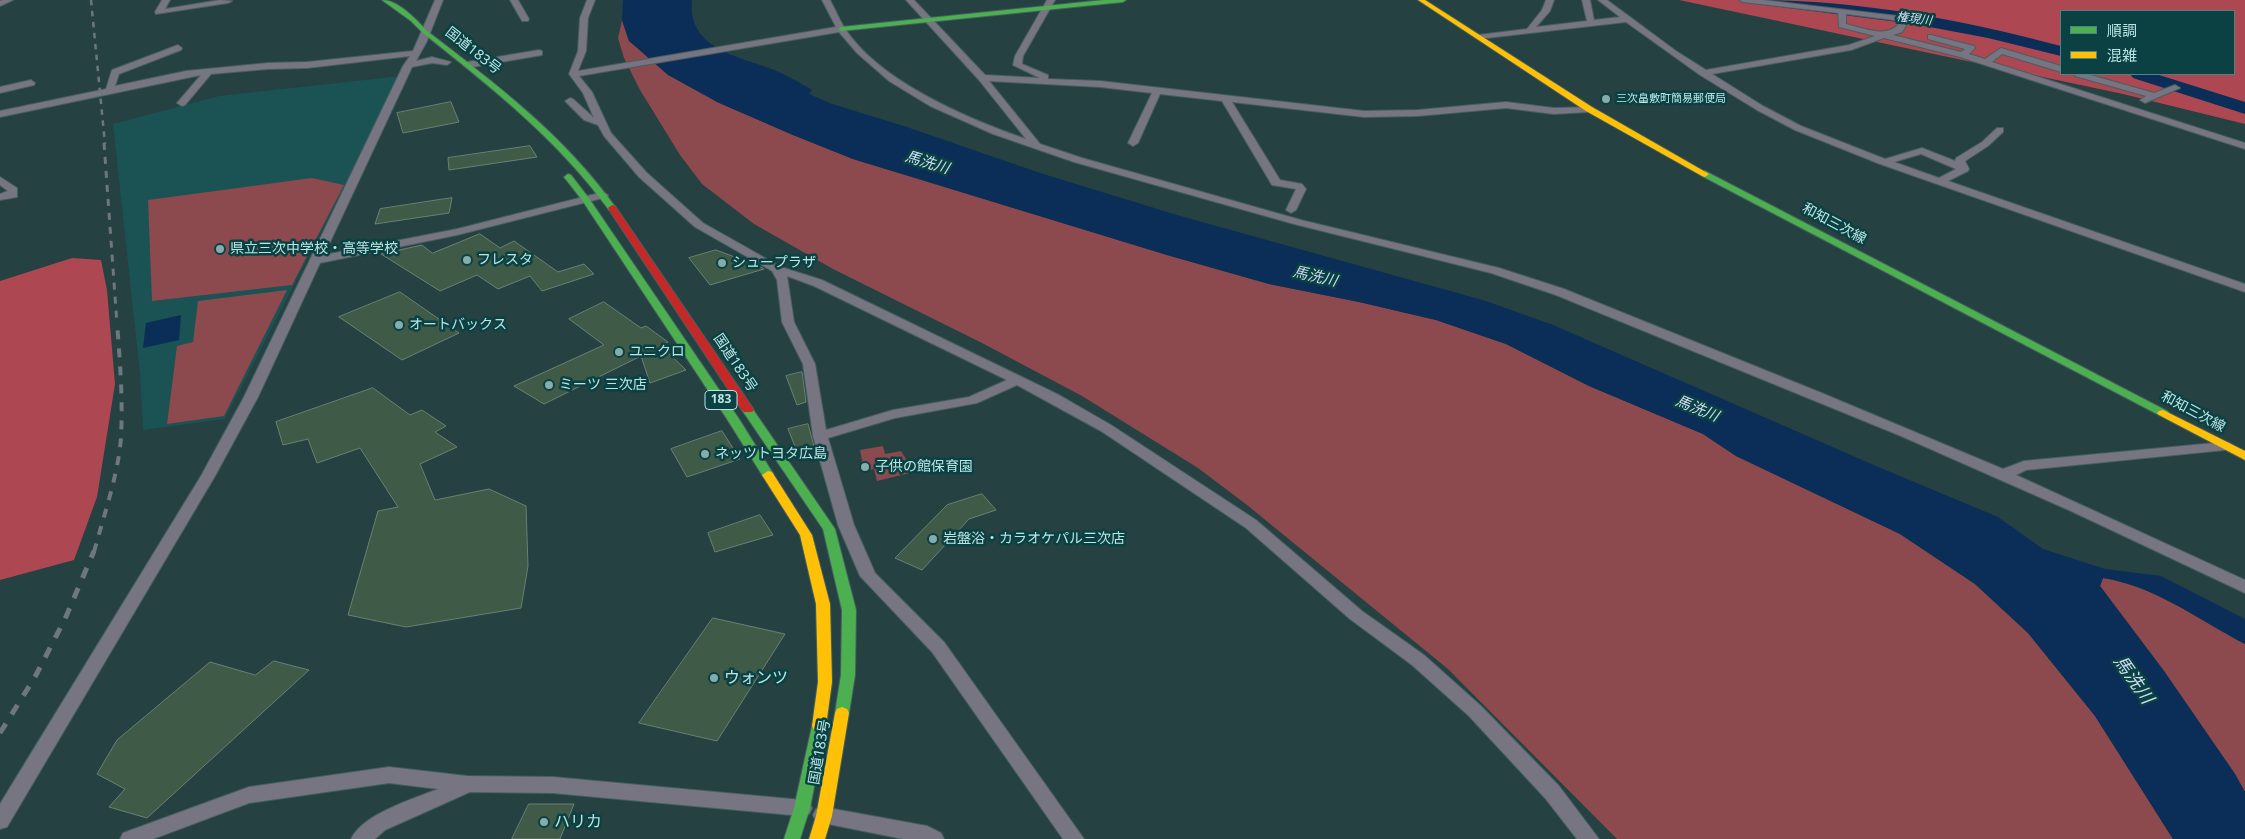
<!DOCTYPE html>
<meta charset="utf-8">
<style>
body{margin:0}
#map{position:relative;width:2245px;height:839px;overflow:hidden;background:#254141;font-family:"Noto Sans","Noto Sans JP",sans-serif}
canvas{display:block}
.legend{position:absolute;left:2060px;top:10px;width:175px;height:65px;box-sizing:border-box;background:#0b4142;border:1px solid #518383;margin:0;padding:6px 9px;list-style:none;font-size:15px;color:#bae5e5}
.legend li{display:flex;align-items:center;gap:10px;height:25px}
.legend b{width:25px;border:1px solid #518383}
</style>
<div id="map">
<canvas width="2245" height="839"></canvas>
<ul class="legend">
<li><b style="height:6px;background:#4caf50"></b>順調</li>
<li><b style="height:6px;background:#ffc107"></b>混雑</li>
</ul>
</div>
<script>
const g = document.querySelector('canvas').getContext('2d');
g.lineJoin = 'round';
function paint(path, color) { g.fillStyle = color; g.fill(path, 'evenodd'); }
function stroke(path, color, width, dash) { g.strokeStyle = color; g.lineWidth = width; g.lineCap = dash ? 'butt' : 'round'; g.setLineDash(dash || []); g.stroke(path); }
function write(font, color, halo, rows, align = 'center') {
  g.font = font + ' "Noto Sans","Noto Sans JP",sans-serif'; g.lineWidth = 5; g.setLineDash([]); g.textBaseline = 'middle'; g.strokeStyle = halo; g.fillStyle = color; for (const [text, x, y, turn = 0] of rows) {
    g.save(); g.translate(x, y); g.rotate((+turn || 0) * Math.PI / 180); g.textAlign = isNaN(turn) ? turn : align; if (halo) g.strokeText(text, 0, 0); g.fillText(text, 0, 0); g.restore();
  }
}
const built = new Path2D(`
 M401,76L225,419L143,430L140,374L113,124L219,96Z`);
const green = new Path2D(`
 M622,20L629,41L717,102L793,135L853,159L1167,255L1269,284L1359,302L1436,320L1506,344L1589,386L1703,434L1736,456L1900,534L1975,584L2028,633L2095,716L2173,839H1617L1448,669L1247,505L1198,468L1082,396L982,343L833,269L754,224L702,184L680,155L640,90L624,58L618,38Z
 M312,178L344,185L292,285L152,301L148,200Z
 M287,290L224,416L167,424L177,346L193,342L198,301Z
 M883,446L885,454L901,451L914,472L877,481L874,469L864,471L860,450Z
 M2103,578C2155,586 2199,620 2245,644V792L2235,774L2164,671L2100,586Z`);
const forest = new Path2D(`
 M1679,0H2245V124L2123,94ZM2061,11H2234V74H2061Z
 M72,258L101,260L107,290L115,384L97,497L74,560L0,580V281Z`);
const water = new Path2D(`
 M623,0H692C687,50 740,56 774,70C787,75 800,83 812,90L809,94L832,104L904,126L1040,173L1177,215L1486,301L1553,325L1883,469L1998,517L2043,549L2105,569L2161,576L2245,619V644C2199,620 2155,586 2103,578L2100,586L2164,671L2235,774L2245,792V839H2173L2095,716L2028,633L1975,584L1900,534L1736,456L1703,434L1589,386L1506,344L1436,320L1359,302L1269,284L1167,255L853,159L793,135L717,102L668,75L629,41L622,20Z
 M181,315L179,340L143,348L146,323Z`);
const river = new Path2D(`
 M1757,0C1860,0 1962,20 2061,46V56L1988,38L1914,24L1765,5L1759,3Z
 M2130,74H2156L2245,102V114L2133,78Z`);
const building = new Path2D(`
 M451,102L459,122L403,133L397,113Z
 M530,146L537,157L449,170L448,158Z
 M452,198L449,213L375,224L380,209Z
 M480,234L500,248L514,241L558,272L584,264L594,274L542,291L530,276L498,289L477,275L440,291L381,254L422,245L432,253Z
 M716,250L759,266L764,269L710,285L689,258Z
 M400,292L459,333L402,360L339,317Z
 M604,302L641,328L646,326L668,342L661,346L686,370L650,383L641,356L544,404L514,386L604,345L569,319Z
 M802,372L806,402L797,405L786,376Z
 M373,388L410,415L422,410L446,426L435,432L457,447L420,464L435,500L489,489L526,506L528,566L521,608L406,627L348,615L378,511L398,507L360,448L317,463L308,439L283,445L276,422Z
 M808,424L815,450L798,454L788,429Z
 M722,431L740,459L687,477L671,449Z
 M982,494L996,510L969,519L922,570L895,558L947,505Z
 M760,515L773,535L715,552L708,533Z
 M713,618L785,634L717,741L639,723Z
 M274,661L309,670L147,818L109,807L125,789L97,774L117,740L210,662L255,675Z
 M529,804H574L560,839H512Z`);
const street = new Path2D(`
 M3,0H13L0,6V1Z
 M162,0H170L165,9L220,0L232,1L228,3L156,14L155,12Z
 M435,0H443L427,41L416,61L432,57L451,62L447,65L432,63L412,67L324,255L457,229L603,192L608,195L607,197L457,235L320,263L258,397L215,476L7,827L0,829V804L201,476L244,397L403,66L410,56L307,68L268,69L211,74L185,105L182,106L177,103L201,75L0,117V111L106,89L112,70L178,45L182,48L181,50L119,74L115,86L186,71L268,63L307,62L413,51Z
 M510,0H518L529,19L528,21H522Z
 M587,0H595L588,18L586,51L578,71L836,27L822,0H830C835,9 839,19 844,27C878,81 968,119 1026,139L979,80L906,0H914L985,75L1040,78L1013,65L1015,56L1047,0H1055L1023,56L1022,64L1048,75V79L1100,81L1364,111L1418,110L1506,102L1554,108L1592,107L1594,109L1589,112L1554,114L1506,108L1418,116L1364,117L1232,102L1280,180L1302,184L1306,189L1296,210L1291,213L1286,210L1296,189L1272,185L1222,101L1160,94L1138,143L1133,146L1128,143L1152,93L1100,87L989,81L1040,144L1082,158L1301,220L1499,268L1564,289L1824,394L2003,469L2024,461L2225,442L2230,443L2232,446L2230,449L2225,450L2026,470L2016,475L2245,580V593L2071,511L1901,436L1556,295L1491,273L1294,224L1074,162L993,134L930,106L889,81L857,53L839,32L579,76L592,92L611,133L647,173L703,223L781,267L822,280L1059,395L1111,425L1256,520L1362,611L1424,655L1481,706L1559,786L1599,839H1577L1545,798L1469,716L1412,665L1350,619L1246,528L1101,431L1017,385L977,403L895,418L828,438L854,525L875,573L944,642L1084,839H1063L932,652L860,576L838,525L813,436L803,364L782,322L777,280L772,271L695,227L639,177L604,136L598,125L584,120L565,101L570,98L573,99L594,118L583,93L569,74L578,51L580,18ZM787,276L814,286L1007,380L969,397L893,410L826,430L815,364L794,322Z
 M1546,0H1554L1550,11L1536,27L1587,21L1582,0H1590L1594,20L1620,17L1598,0H1607L1676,51L1706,70L1849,45L1875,36L1839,27L1838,13L1743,2L1739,0H1763L1906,17L1910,19L1902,32L1893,35L1961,52L1965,49L1928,39V35H1931L1974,46L1975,48L1969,54L1985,59L2001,48L2061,66V72L2002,54L1992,62L2245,143V149L1960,57L1884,38L1851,50L1712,74L1763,106L1801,126L1885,159L1922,148L1955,161L1956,158L1982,142L1997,128H2003V132L1988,146L1965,161L1969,169L1968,171L1948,181L2245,284V292L1880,164L1795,130L1757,110L1700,75L1626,22L1478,39L1474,37L1478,35L1527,29L1542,10ZM1846,14L1901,21C1888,40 1865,28 1846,24ZM1921,154L1956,169L1939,178L1894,162Z
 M539,50L542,51V55L467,68L463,65L467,62Z
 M2074,74H2087L2154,93L2175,85L2180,88L2145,103L2140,100L2146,96L2075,76Z
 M31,80L35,83L34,85L0,93V87Z
 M0,177L17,188V197L0,200V194L8,191L0,185Z
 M389,767L467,776L553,777L802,800L809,802L812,808L809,814L802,816L553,793L470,792L385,830L375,839H351C363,814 413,799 438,789L389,783L249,803L153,839H120L123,833L249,787Z
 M823,807L927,826L941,833L944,839H903L823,823L816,821L813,815L816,809Z`);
const fast = new Path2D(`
 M382,0C398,0 416,19 427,31C496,84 565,136 616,208L615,210H609C557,139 491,87 423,33L411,21Z
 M1104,0H1126L1123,2L841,31L838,29L841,27Z
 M1705,171L2167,411L2169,413L2167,415H2159L1702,176L1701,174Z
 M568,174L571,175L588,197L739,419L774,475L772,478H764L727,419L582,200L564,177Z
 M748,407L752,408L835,529L856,610L855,675L849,713L847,717L842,719L837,717L835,713L841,675L842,610L823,529L742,410Z
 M819,720L824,722L826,726L810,808L800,839H784L794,808L812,726L814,722Z`);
const slow = new Path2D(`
 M1418,0H1425L1592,107L1709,174L1705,177L1702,176L1586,111Z
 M2163,410L2245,451V460L2159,415L2157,413L2159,411Z
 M768,471L772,472L812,535L830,604L832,682L826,726L824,730L819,732L814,730L812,726L818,682L816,604L800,535L762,475Z
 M842,707L847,709L849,713L832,816L825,839H809L816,816L835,713L837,709Z`);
const jam = new Path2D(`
 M612,205L615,206L754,410L752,412H744L742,410L608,208Z`);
const railFar3 = new Path2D(`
 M91,0L105,144`);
const railFar2 = new Path2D(`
 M104,143L117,324`);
const railFar1 = new Path2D(`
 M94,552C103,518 119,472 121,437C123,399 120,361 117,323`);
const rail = new Path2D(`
 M0,733L35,677L65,619L94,551`);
const markers = [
 [1606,99,5,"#86acac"],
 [220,249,5,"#86acac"],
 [467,260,5,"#86acac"],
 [722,263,5,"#86acac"],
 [399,325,5,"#86acac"],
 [619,352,5,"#86acac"],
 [549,385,5,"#86acac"],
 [705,454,5,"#86acac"],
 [865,467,5,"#86acac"],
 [933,539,5,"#86acac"],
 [714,678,5,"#86acac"],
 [544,822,5,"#86acac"]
];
const farPoinames = [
 ["三次畠敷町簡易郵便局",1616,99]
];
const farWaternames = [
 ["権現川",1914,19,7]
];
const shields = [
 [721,400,32]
];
const shieldNames = [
 ["183",721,400]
];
const streetNames = [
 ["国道183号",473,51,38],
 ["和知三次線",1834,224,28],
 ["国道183号",735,363,56],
 ["和知三次線",2193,412,28],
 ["国道183号",820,752,-80]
];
const poiNames = [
 ["県立三次中学校・高等学校",230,249],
 ["フレスタ",477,260],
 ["シュープラザ",732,263],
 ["オートバックス",409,325],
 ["ユニクロ",629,352],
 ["ミーツ 三次店",559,385],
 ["ネッツトヨタ広島",715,454],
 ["子供の館保育園",875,467],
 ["岩盤浴・カラオケパル三次店",943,539]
];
const waterNames = [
 ["馬洗川",927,163,17],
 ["馬洗川",1315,277,13],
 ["馬洗川",1697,409,22]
];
const nearPoinames = [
 ["ウォンツ",724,678],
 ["ハリカ",554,822]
];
const nearWaternames = [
 ["馬洗川",2133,680,55]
];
paint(built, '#1b5253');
paint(green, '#8c494e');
paint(forest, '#ad4853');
paint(water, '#0b2e58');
paint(river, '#0b2e58');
paint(building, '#3f5a47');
stroke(building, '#6b8075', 1);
stroke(street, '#455f5f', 2);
stroke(fast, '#455f5f', 2);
stroke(slow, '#455f5f', 2);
stroke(jam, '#455f5f', 2);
paint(street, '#777582');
paint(fast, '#4caf50');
paint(slow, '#ffc107');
paint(jam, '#c62828');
stroke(railFar3, '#6d777d', 2.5, [5.5, 5.5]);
stroke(railFar2, '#6d777d', 3, [7, 7]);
stroke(railFar1, '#6d777d', 4, [9, 9]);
stroke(rail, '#6d777d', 5, [11, 11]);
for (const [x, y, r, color] of markers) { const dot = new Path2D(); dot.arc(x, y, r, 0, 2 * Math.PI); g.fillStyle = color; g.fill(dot); stroke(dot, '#0b4142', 2); }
write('11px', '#bae5e5', '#0b4142', farPoinames, 'left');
write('italic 12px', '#cbdcf3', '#0b4142', farWaternames);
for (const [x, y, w] of shields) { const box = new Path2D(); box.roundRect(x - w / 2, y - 9.5, w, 19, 4); g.fillStyle = '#0b4142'; g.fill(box); stroke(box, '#bae5e5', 1); }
write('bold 12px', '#bae5e5', null, shieldNames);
write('14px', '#bae5e5', '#0b4142', streetNames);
write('14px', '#bae5e5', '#0b4142', poiNames, 'left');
write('italic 15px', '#cbdcf3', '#0b4142', waterNames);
write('16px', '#bae5e5', '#0b4142', nearPoinames, 'left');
write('italic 18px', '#cbdcf3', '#0b4142', nearWaternames);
</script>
